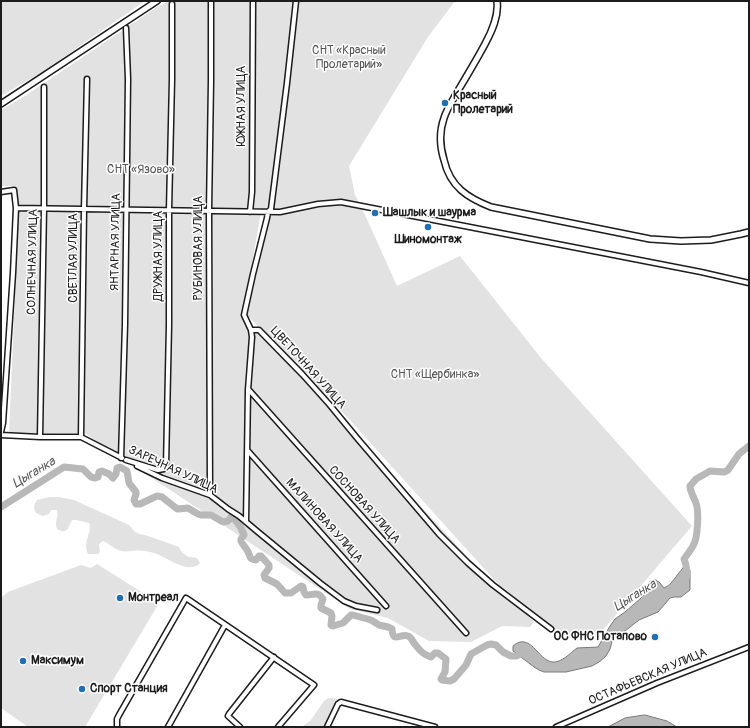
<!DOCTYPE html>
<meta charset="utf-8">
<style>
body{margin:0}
#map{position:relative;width:750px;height:728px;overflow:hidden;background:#fff;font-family:Pangolin,sans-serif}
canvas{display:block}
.frame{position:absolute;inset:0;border:2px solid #1c1c1c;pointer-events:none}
</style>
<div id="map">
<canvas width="750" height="728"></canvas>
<div class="frame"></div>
</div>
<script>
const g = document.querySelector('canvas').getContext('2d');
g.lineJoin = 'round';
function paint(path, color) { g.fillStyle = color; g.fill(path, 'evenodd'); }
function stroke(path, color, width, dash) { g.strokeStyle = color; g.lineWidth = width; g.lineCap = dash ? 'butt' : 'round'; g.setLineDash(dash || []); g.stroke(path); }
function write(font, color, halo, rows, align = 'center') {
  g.font = font + ' Pangolin,sans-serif'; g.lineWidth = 3; g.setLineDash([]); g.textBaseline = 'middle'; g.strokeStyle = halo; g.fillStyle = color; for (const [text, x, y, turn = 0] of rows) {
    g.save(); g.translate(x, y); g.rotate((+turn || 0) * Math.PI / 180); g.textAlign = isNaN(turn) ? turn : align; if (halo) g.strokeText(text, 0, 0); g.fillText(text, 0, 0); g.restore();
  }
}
const green = new Path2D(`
 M1,1H145L42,72L1,96Z
 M169,1H294L279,129L269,205L261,212L243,315L489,580L498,584L348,418L247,315L270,215L273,206L288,82L299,1H455L428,37L349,166L355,195L361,206L397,286L460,256L541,358L692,526L597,637L551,632L502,586L534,622L530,627L502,626L471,642L429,641L388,618L350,609L84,433L9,434L19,203L15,186H1V110L25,96L157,7Z
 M49,497H59L74,500L129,525L135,532L140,534L148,536L179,547C181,552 184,555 189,557C195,558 197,556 200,563C190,576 165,556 154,553C147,551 139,550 132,551C129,551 126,552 122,551C115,550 110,544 103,541L100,543L99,545L100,552L98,554H88C82,541 93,533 89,523L76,520H72C68,528 67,535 57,529C54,521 59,517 57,510H51L49,514L43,516L36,513C33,508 34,505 37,500Z
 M97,564L159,603L85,727H28L1,708V598L8,592L81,565L91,568Z
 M328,698L341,699L326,727H302L311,720L324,701Z`);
const water = new Path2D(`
 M683,568H687L690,570V590L681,597H674L670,598L658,612L639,620L625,631L613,638L610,649L606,656L599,662L592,666L566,672H544L539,670L534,667L513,651V646C530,631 538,660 552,662C562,663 570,653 577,648L598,647L610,626L615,619L625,612L641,598L647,591L650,581L656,580L660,583L664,588C672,585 677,574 683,568Z
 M645,715L667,721L677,727H608L625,718Z`);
const river = new Path2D(`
 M1,507L64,467L83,469L91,477L95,478L98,477L99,472L102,471L109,474L113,478L116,474L117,468L120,467L127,471L129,483L136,492V494L134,500L136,504H140L157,496L162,497L176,508L178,509L188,508L198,514L201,515H211L223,522L228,521L231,517H233L241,528L244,535L241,539V541C243,545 245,547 247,550C251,556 248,559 256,560L259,556H261L269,565V568L264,575L265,578L277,584L285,593H291L301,586L303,587L304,592L306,595C315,595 318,591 323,599L321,605V608L331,613L332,616L331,625L333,626L343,623L351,615H353L371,620L379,625L388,627L392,629C393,644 400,633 408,636C411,637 412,640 414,643C419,649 423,655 431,657L435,653H438L446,659L445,672L441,679L442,680L450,681L454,679L466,665L471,654L487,645L491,644L496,645L503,652L511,656H516L527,652
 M687,576L686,565L684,559C687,555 690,551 693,546C698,538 699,512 696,503C694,497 690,492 690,486L696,479L710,471L724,472L728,470L739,454L749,446`);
const minor = new Path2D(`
 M1,192L14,190L16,208L13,273L3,423L1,432
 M16,208L280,212L318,204L341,202L701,272L749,283
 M250,212L252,192L253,1
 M251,330H259L302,374L329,404L357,438L439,534L468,563L493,585L551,629
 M249,390L466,633
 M1,435L40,437H81L122,458
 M40,437L44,208V87
 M81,437L84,209L87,79
 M248,451L386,606
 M121,458L125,324L128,79L126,28
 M126,460L158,470L164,469L166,466L169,325V210L172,80V4
 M137,466L162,478L210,495L228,509L239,516L258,532L320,583L344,601L356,606L377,610
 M210,495L209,211L211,81V1
 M246,522L248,390L252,337L251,330L244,315L253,274L267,218L268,212L271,209L287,83L296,1
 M117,727V719L119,715L186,598L314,685L278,727
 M168,727L225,625
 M240,727L228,716L229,714L274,657
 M327,727L338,704L341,702L435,727
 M556,727L657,683L749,647`);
const major = new Path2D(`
 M497,1C499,16 492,31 485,44C477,59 468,74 459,89C454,98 447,108 444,118C439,132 440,147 444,160C450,187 468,198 491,207L650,239L681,241L711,240L741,234L749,232
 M1,104L157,1`);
const markers = [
 [445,103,4,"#1f6fb2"],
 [375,213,4,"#1f6fb2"],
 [428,227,4,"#1f6fb2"],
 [120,598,4,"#1f6fb2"],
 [655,637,4,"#1f6fb2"],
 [23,661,4,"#1f6fb2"],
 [82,689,4,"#1f6fb2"]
];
const parkNames = [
 ["СНТ «Красный",349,51],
 ["Пролетарий»",349,65],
 ["СНТ «Язово»",141,170],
 ["СНТ «Щербинка»",435,375]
];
const poiNames = [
 ["Красный",453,96],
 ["Пролетарий",453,110],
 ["Шашлык и шаурма",383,213],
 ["Шиномонтаж",428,240,"center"],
 ["Монтреал",128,598],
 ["ОС ФНС Потапово",647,637,"right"],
 ["Максимум",31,661],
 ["Спорт Станция",90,689]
];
const streetNames = [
 ["ЮЖНАЯ УЛИЦА",242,106,-90],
 ["ЯНТАРНАЯ УЛИЦА",116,242,-89],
 ["РУБИНОВАЯ УЛИЦА",199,248,-90],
 ["ДРУЖНАЯ УЛИЦА",159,256,-90],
 ["СВЕТЛАЯ УЛИЦА",74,258,-90],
 ["СОЛНЕЧНАЯ УЛИЦА",33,262,-89],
 ["ЦВЕТОЧНАЯ УЛИЦА",308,368,48],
 ["ЗАРЕЧНАЯ УЛИЦА",173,470,25],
 ["СОСНОВАЯ УЛИЦА",364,505,48],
 ["МАЛИНОВАЯ УЛИЦА",324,521,48],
 ["ОСТАФЬЕВСКАЯ УЛИЦА",648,677,-23]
];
const waterNames = [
 ["Цыганка",34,473,-31],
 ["Цыганка",635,596,-32]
];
paint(green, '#e2e2e2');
paint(water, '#b8b8b8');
stroke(water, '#7a7a7a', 1);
stroke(river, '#b8b8b8', 7);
stroke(minor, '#1c1c1c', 7);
stroke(major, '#1c1c1c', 8);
stroke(minor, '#fff', 4);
stroke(major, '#fff', 5);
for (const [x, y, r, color] of markers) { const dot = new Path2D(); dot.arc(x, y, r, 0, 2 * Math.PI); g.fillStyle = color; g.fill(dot); stroke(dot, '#fff', 1.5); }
write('12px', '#575757', '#fff', parkNames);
write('bold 12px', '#1c1c1c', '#fff', poiNames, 'left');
write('12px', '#1c1c1c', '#fff', streetNames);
write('italic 13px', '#5a5a5a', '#fff', waterNames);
</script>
